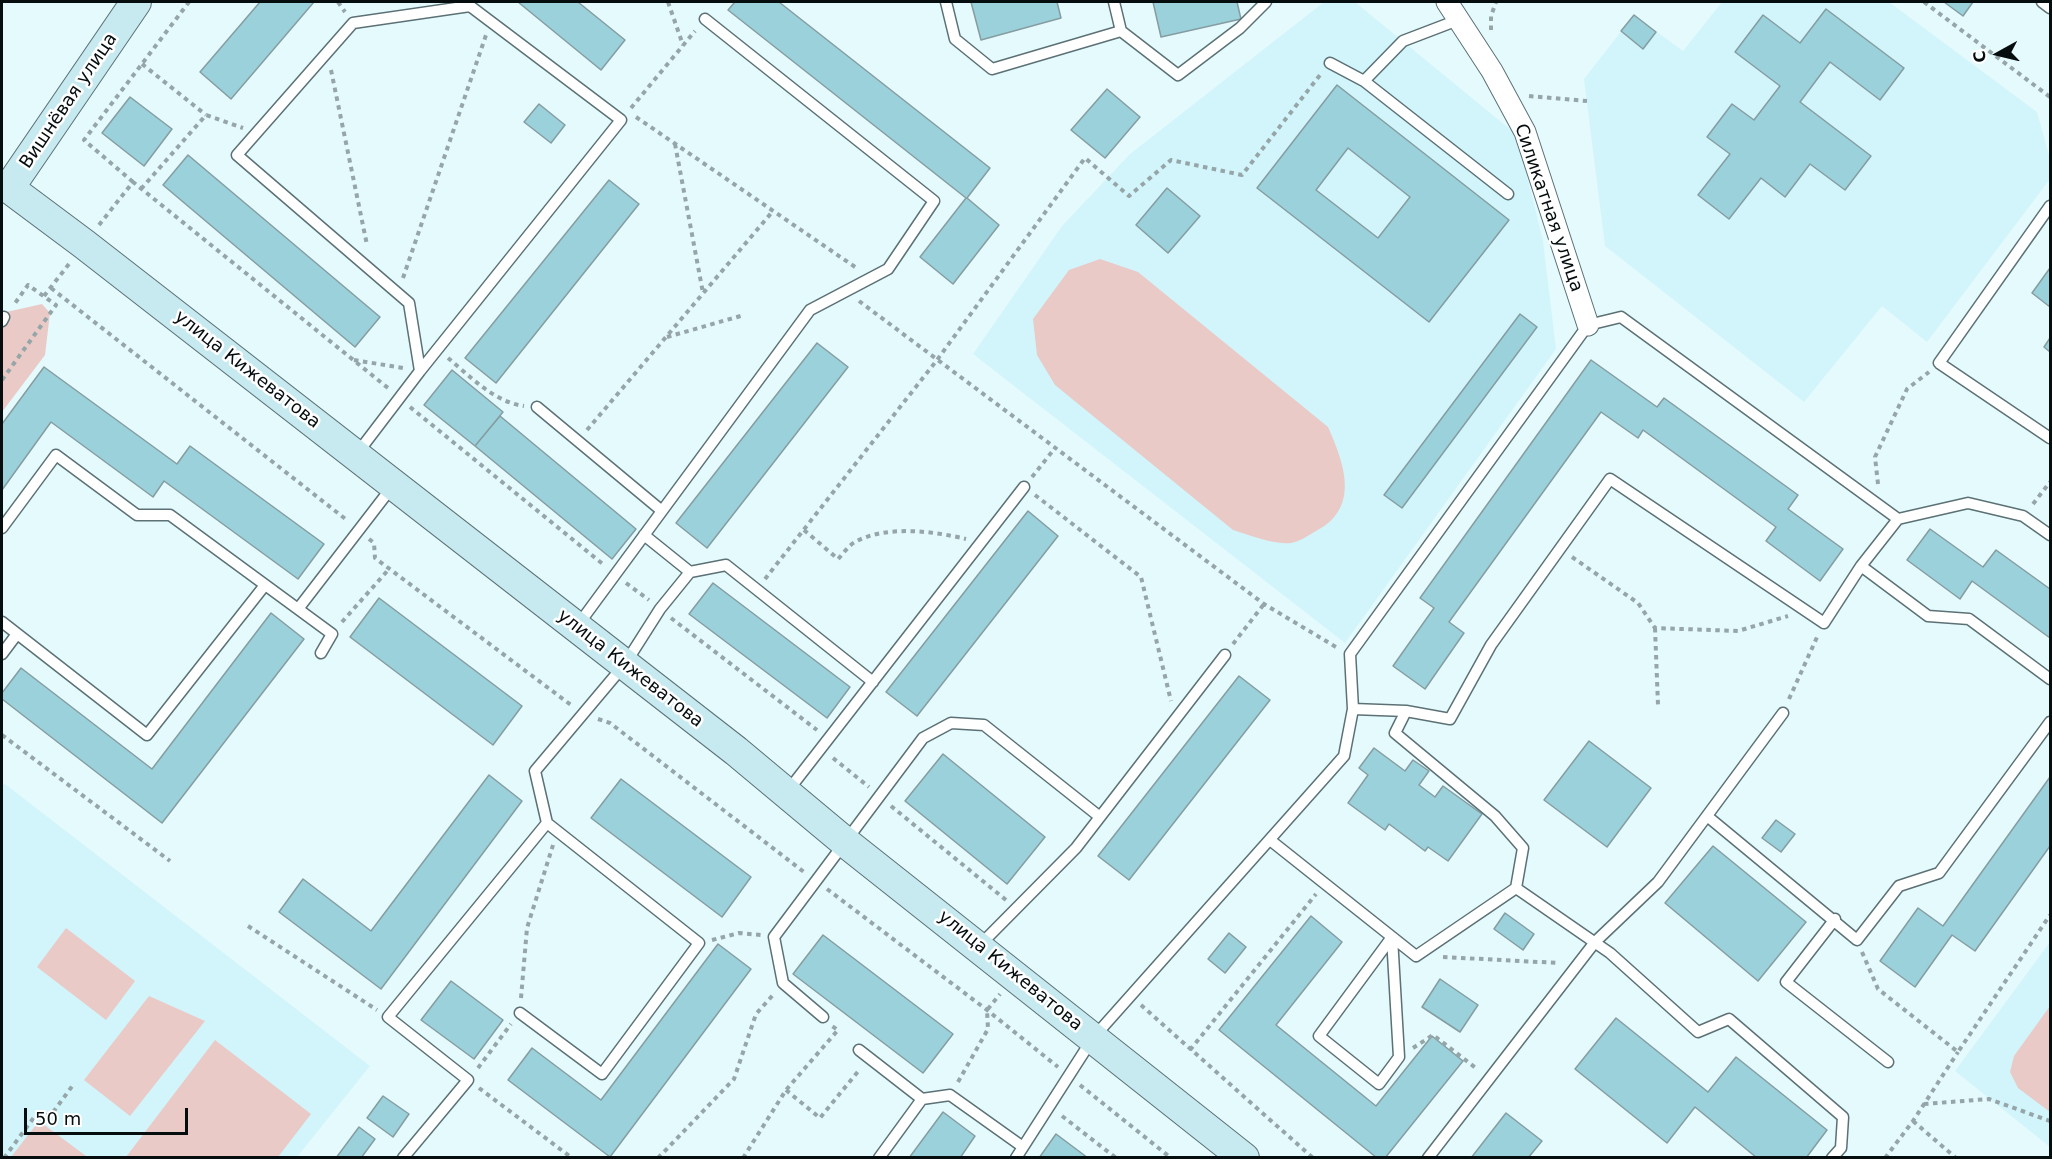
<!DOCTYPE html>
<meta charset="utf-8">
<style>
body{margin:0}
#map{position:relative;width:2052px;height:1159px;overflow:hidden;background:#e5fafd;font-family:"DejaVu Sans",sans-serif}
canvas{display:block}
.frame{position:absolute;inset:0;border:3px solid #050d0f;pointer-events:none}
.north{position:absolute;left:1968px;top:24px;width:60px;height:60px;-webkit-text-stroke:4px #fff;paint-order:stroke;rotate:262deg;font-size:16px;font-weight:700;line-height:24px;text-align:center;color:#050d0f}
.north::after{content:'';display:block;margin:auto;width:21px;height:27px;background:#050d0f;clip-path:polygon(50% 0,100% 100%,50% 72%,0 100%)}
.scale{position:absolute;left:24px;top:1108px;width:164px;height:27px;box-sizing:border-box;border:3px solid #050d0f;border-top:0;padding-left:8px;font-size:18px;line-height:21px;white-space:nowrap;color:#050d0f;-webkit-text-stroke:4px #fff;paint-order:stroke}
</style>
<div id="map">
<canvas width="2052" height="1159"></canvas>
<div class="frame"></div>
<div class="north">С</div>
<div class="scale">50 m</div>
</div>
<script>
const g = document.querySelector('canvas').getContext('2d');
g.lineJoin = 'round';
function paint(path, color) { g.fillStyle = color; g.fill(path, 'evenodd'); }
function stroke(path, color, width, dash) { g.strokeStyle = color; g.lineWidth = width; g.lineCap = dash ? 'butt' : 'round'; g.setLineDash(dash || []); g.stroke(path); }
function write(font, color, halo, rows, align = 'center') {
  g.font = font + ' "DejaVu Sans",sans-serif'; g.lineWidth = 5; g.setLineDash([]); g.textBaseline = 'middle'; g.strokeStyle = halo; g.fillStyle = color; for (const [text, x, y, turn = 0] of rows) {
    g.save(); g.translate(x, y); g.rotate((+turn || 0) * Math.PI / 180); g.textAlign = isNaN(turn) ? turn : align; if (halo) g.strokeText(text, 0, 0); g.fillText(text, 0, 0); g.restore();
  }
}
const built = new Path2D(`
 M1324,2H1355L1517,135L1543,241L1556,349L1345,643L973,354L1062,226L1130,154Z
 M1722,2H1889L2037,112L2050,159V179L1927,342L1882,306L1804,402L1605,246L1584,79L1634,15L1683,51Z
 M5,784L370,1066L297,1157L2,1158V785Z
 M2050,942V1147L1955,1071Z`);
const green = new Path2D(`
 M1100,259L1138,272L1328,427C1344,463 1361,508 1316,531C1309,535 1299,542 1291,543C1273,545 1250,535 1233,530L1055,385L1037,355L1033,319L1069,270Z
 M42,304L50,313L45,355L2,412V313Z
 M66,928L135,981L106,1020L37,967Z
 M149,996L205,1021L130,1116L84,1080Z
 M2050,1006V1112L2018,1088L2010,1072L2014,1056Z
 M215,1040L311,1114L278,1157H126Z
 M39,1121L86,1156L85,1157H11Z`);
const building = new Path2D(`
 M260,2H314L231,99L200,72Z
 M518,2H578L625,40L601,70Z
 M735,2H779L990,168L967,198L999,225L953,284L920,257L966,198L728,10Z
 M971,2H1057L1061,18L981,40Z
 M1153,2H1237L1241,19L1161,37Z
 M1944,2H1973L1963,16Z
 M1826,9L1904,68L1880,100L1830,62L1800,102L1871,156L1845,190L1810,164L1785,197L1761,178L1729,219L1698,195L1730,154L1707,137L1732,104L1754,120L1780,86L1735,52L1763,15L1800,43Z
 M1634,15L1656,32L1643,49L1621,31Z
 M1337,85L1509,220L1429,322L1257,188ZM1348,148L1410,197L1378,238L1316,190Z
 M1107,89L1140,117L1105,158L1071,130Z
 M130,97L172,129L144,166L102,133Z
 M539,104L565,125L551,143L524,122Z
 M188,155L380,317L355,347L163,185Z
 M609,180L639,204L496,383L465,358Z
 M1167,188L1200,216L1168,253L1136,225Z
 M2050,268V307L2032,293Z
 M1520,314L1537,327L1402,508L1384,495Z
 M2050,338V352L2044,347Z
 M817,343L848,367L707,548L676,523Z
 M1591,360L1657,407L1664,398L1798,495L1788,509L1843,549L1820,581L1766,541L1776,527L1643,430L1638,438L1601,412L1449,622L1464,633L1425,689L1393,666L1434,608L1420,598Z
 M44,367L177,464L190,446L324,544L298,579L164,481L153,497L51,422L2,490V424Z
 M452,370L503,412L475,446L424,405Z
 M500,416L636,529L612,559L475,446Z
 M1028,511L1058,536L917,716L886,692Z
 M1930,529L1983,567L1996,550L2050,589V638L1972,581L1960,599L1907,560Z
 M713,583L850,687L827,718L689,614Z
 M379,598L522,706L493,745L350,637Z
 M271,613L304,639L162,823L2,699V693L21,668L152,769Z
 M1239,676L1270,700L1129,880L1098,856Z
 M1589,741L1651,788L1607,847L1544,800Z
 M1374,748L1405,771L1413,760L1429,771L1419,785L1435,797L1443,786L1482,814L1448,861L1428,847L1425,851L1389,824L1385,830L1348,803L1368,775L1359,768Z
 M943,754L1045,837L1007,884L905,801Z
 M489,775L522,801L381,989L279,912L303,879L371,931Z
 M2050,777V846L1975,951L1952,935L1915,987L1880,961L1918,908L1943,926Z
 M621,779L751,877L722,917L591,818Z
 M1776,820L1795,834L1781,852L1762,838Z
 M1713,846L1806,922L1758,981L1665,903Z
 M1505,913L1534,934L1523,950L1494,929Z
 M1311,916L1342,942L1276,1025L1376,1106L1432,1036L1463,1061L1385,1158H1377L1219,1030Z
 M1229,933L1246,947L1225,973L1208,959Z
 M823,935L953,1034L923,1073L793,974Z
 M718,944L751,969L610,1157L508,1080L532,1048L601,1100Z
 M1440,979L1478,1005L1460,1032L1422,1007Z
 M451,981L503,1020L474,1059L421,1020Z
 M1616,1018L1708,1092L1736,1057L1827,1130L1806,1158H1757L1695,1107L1667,1143L1575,1069Z
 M383,1096L409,1114L393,1137L367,1118Z
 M943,1112L975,1136L960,1158H909Z
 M1506,1113L1542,1141L1528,1158H1471Z
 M359,1127L375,1139L361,1158H336Z
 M1056,1134L1088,1158H1039Z`);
const path = new Path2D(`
 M338,2L345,12
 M668,2L683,45
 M1924,2L2050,97
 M1491,30V16L1496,2
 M142,64L206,115
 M331,70L367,245
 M1529,96L1587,101
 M631,108L695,31
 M636,117L858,269
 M675,144L703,293
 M133,182L84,140L189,2
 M141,189L206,115L243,128
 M99,225L133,182L388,388
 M403,278L486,35
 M51,288L348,521
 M44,296L69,264
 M859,301L1264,604L1336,647
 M667,337L744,315
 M448,358C471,377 494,402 524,406
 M354,360L403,368
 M2,380L56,305L28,285L13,306
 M410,407L604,565
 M587,430L773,211
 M1032,477L1055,448
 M1878,484L1875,457L1907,389L1929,372
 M1035,495L1141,577L1171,701
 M2033,504L2050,482
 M804,530L838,559C843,554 849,545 855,542C886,525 933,531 966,539
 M369,539L374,543L375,558L571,705
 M1572,557L1638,603L1655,628L1738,631L1788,616
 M765,579L937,360L1085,158L1129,196L1171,160L1242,175L1320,75
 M626,583L649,600
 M671,618L817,730
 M342,622L389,569
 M1655,628L1658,705
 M1233,644L1264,604
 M1789,699L1818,635
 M598,719L610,723L804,872
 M2,735L170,861
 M833,758L869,787
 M891,806L1006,900
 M827,889L987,1010L1058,1067
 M248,926L377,1010
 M712,940L739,933L761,935
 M1862,952L1878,989L1958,1052L2050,915
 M1443,957L1559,963
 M521,998L527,928L553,845
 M1141,1005L1313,1158
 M1413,1048L1433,1035L1477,1069
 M1190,1050L1316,894
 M478,1068L511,1024
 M958,1082L988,1029L987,1010L1000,994
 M1080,1085L1171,1158
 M479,1088L572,1158
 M786,1090L820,1118L860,1069
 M1924,1104L1989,1099L2050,1121
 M1062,1116L1116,1158
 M1913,1121L1956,1158
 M4,1158L35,1116L51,1115L73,1085
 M658,1158L734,1079L756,1014L773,995
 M743,1158L786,1090L838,1030L832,1026
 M1885,1158L1913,1121L1958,1052`);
const lane = new Path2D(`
 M946,2L955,39L992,69L1121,31
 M1114,2L1121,31L1178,75L1240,28L1266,2
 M2042,2L2050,8
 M1330,63L1364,81L1403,41L1458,20
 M1364,81L1508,194
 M2050,206L1939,363L2050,438
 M2,321L4,317
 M537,407L662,511
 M356,455L420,371L621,120L470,6L353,23L237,155L409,303L420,371
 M1898,519L1861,566L1928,616L1969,619L2050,679
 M2,528L56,455L137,515H170L298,609L392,487
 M644,535L690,572
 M298,609L332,634L321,653
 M2,622L147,735L265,585
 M578,625L810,310L888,269L934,201L705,19
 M2,654L17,634
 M1353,709L1406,711L1450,719L1491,645L1610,479L1824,623L1861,566
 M1406,711L1395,733L1495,816L1523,848L1516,888
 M787,792L1024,487
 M1707,816L1857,940L1899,886L1939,873L2050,722
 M1270,840L1416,956L1516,888L1610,953L1698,1032L1729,1019L1843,1117L1841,1148L1832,1158
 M1835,919L1786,982L1888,1062
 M1392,937L1399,1057L1379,1084L1319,1036Z
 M980,945L1076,848L1225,655
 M520,1013L602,1074L699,943L547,823L535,771L625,664L660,609L690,572L726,565L873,682
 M823,1017L783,983L774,937L923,738L951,723L984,725L1100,817
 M859,1050L922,1099L950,1095L1023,1147
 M403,1158L468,1080L388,1017L547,823
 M879,1158L922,1099
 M1016,1158L1093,1038L1344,756L1353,709L1350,654L1588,325L1621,317L1898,519L1968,503L2023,516L2050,535
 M1428,1158L1595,942L1658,882L1783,713`);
const street = new Path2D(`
 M1447,2L1492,71L1525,132L1588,325`);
const secondary = new Path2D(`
 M136,2L9,188L84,244L736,751L845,842L1244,1158`);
const streetNames = [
 ["Вишнёвая улица",69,101,-56],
 ["Силикатная улица",1548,208,71],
 ["улица Кижеватова",247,370,38],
 ["улица Кижеватова",630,669,38],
 ["улица Кижеватова",1010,971,39]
];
paint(built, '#d2f5fb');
paint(green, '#e9cac7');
paint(building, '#9bd1db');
stroke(building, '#859da1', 1.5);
stroke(lane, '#5b7175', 13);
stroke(street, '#5b7175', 23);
stroke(secondary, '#5b7175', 32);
stroke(path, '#95a5a8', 4, [4.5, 4.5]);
stroke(lane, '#fff', 10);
stroke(street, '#fff', 21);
stroke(secondary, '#c6eaf0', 30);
write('18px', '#050d0f', '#fff', streetNames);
</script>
